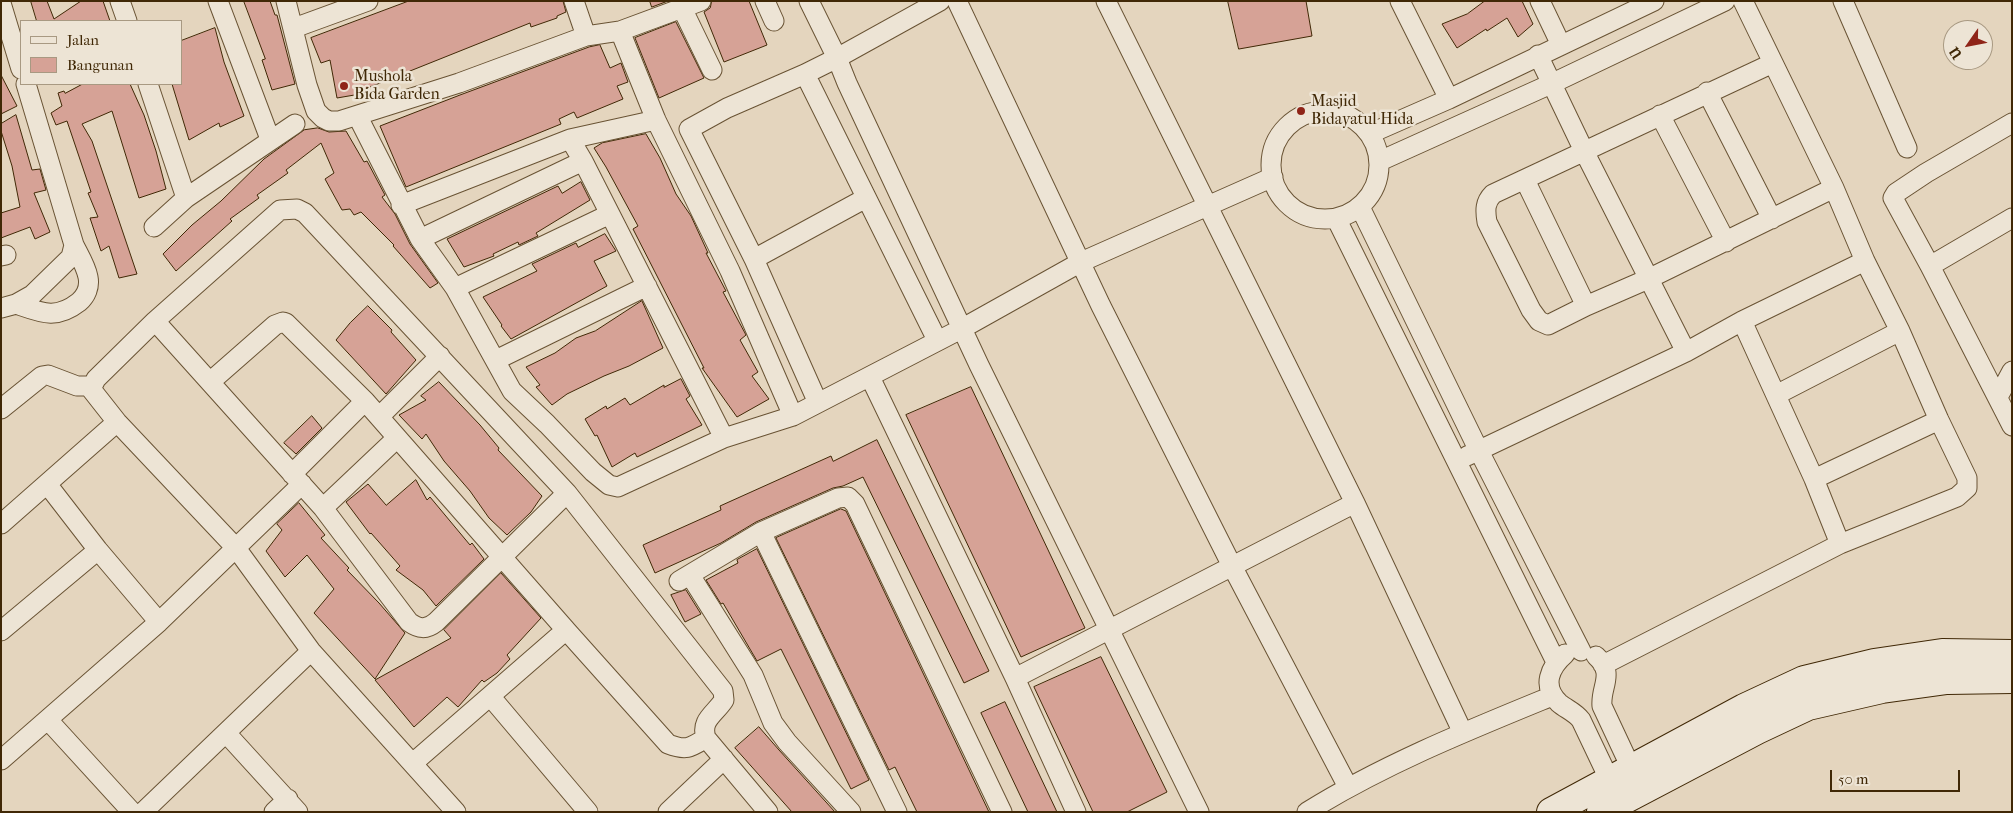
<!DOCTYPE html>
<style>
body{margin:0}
#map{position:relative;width:2013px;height:813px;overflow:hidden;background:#e4d5be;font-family:"IM FELL French Canon",serif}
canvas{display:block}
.frame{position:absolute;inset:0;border:2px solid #402806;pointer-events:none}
.legend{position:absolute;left:20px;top:20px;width:162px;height:65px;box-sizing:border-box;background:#ede4d5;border:1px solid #a89982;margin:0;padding:6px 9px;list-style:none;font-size:15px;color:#402806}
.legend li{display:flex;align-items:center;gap:10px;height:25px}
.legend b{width:25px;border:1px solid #a89982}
.north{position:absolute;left:1943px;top:20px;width:50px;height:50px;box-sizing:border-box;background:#ede4d5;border:1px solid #a89982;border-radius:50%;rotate:237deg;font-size:14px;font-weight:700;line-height:20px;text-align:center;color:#402806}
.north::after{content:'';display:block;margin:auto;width:18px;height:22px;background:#8f2418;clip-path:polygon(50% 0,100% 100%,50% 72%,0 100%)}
.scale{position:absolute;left:1830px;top:770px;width:130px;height:22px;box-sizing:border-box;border:2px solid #402806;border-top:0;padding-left:6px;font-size:15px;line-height:18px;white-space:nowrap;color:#402806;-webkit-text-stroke:4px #ede4d5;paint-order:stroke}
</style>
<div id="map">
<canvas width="2013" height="813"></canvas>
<div class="frame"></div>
<ul class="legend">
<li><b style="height:6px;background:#ede4d5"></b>Jalan</li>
<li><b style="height:14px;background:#d6a296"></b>Bangunan</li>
</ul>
<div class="north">U</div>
<div class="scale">50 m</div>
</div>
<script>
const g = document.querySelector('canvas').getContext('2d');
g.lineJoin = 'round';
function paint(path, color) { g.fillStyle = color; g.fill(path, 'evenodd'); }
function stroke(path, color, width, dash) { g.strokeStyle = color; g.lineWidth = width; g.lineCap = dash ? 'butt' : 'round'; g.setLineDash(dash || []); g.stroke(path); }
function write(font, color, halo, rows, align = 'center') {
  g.font = font + ' "IM FELL French Canon",serif'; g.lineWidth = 5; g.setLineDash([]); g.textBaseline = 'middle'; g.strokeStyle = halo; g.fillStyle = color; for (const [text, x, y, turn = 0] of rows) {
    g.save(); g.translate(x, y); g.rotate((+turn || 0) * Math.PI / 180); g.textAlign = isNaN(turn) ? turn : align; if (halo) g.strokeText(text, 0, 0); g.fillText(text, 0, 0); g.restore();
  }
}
const building = new Path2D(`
 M31,1H47L54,19L81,1H103L110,21H37Z
 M244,1H270L275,15H277L295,84L272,90L262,60L265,59Z
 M409,1H563L566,12L557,16V18L531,27L530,23L365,89L366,93L337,98L330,60L321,63L311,38Z
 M650,1H668L652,7Z
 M712,1H749L767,45L724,62L704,12L710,8Z
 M1228,1H1306L1312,36L1239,49Z
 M1485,1H1522L1533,24L1518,37L1507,18L1487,31L1486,29L1457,48L1442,24L1467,14Z
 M676,22L704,78L659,98L635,38Z
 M215,28L224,62L244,116L220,127L219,123L189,140L172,84H181V41Z
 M600,45L610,68L621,63L628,82L617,86L623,99L577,118L574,112L559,119L561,124L406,187L380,126L460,95L589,47Z
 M1,75L17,106L1,114Z
 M83,84H130L144,115L156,151L166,189L139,198L112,111L82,124L92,141L137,274L119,278L109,246L101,251L90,218L98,217L88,193L91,192L67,121L56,125L51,113L62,106L58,93L64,91L65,93Z
 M16,115L32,170L40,169L46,190L34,193L50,232L35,239L30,227L1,238V213L20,207L12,166L1,131V124Z
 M318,128L329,132L346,131L364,162L367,161L385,195L382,197L395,214L410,244L438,283L430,288L393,246L394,245L361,212L354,215L350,209L342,210L325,179L334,173L321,143L286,170L288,173L257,195L259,198L230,219L232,221L176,271L163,254L192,225L221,201L264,159L304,130Z
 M646,134L660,158L676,194L691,216L708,253H706L726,291L723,292L746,335L740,340L758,372L752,376L769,399L737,417L702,368H704L633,229L638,226L606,167L594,148L602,143Z
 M581,182L590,200L536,233L538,236L519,245L518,242L493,254L494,256L464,267L447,239L558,186L562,193Z
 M605,234L616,251L594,261L607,286L511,339L501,326L502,325L483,297L537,271L532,264L576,243L578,247Z
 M642,301L663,348L629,366L604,376L567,394L552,405L536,387L540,385L526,367L555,353L576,338L595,331Z
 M368,306L392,330L391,332L416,360L386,394L336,340L350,323Z
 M681,379L690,396L686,399L702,425L637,457L635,453L612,467L597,435L595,436L585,419L606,406L607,409L625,398L630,405L664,385V387Z
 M439,382L480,425L499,448L498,450L542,496L531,512L507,535L489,518L470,491L444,461L426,434L422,439L399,415L426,400L421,396Z
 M971,387L1085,628L1021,657L906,415Z
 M312,416L322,428L296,454L284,443Z
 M877,440L989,671L964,683L863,477L843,486L833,488L756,522L721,543L655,573L643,545L721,510L720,506L831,456L833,461Z
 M416,480L427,500L430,497L470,545L472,543L484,559L436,606L423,590L396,570L400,566L371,533L370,534L346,502L368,484L386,505Z
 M299,503L325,535L321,538L349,568L347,570L379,603L405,633L375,679L314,613L334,589L307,555L285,577L266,551L282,530L277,524Z
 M841,509L846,511L989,812H917L895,767L889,770L776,538Z
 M757,549L869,780L851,789L781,649L757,661L723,603L721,604L706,580L738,563L737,560Z
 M501,573L541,618L507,655L510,659L497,673L484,682L482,680L458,707L447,697L414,727L375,680L451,638L444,630Z
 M686,590L701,614L685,622L671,595Z
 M1101,657L1167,792L1127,812H1093L1034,687Z
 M1005,702L1057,812H1028L981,713Z
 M759,727L779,750L835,812H792L735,748Z`);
const street = new Path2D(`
 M120,1L127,21
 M218,1L270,139
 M286,1L307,85L316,111L323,118L329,121H339L459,83L586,36L620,31L701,1
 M574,1L586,36
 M765,1L774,21
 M809,1L837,58L847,83L979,365L1199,812
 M957,1L1101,306L1232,566L1348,787
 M1106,1L1355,503L1463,733
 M1400,1L1449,99
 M1540,1L1561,45
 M1843,1L1907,148
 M1,3L21,69
 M682,8L712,70
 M294,28L368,1
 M620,31L656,120L730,271L793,416
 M1538,55L1584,151L1686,352
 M1773,63L1493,194C1485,202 1485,210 1487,222L1531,310L1539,321L1548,325L1586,306L1648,279L1834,188
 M805,74L937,340
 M148,84L186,198
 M1707,92L1772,219
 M1271 165a54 54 0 1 1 108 0a54 54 0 1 1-108 0Z
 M1660,115L1726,242
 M358,117L420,239L455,288L512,391L547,424L593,472L609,485L618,487L724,438L793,416L963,328L1081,262L1273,177
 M2012,123L1926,173L1896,193L1893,198L1930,266L2012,426
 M1369,134L1449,99L1654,1
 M570,139L656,120
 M1380,161L1553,83L1725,1
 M1525,180L1586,306
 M401,205L570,139L583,161L724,438
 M1360,207L1479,451L1581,651
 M1336,218L1556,662
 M154,227L186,198L295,124
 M420,239L583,161
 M1,256L6,255
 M754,259L689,129L727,108L805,74L837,58L940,1
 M1930,266L2012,218
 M455,288L610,214
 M16,304C42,313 56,320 79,302C86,296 90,287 88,277C86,266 79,255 74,245L26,84
 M1,308L16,304L32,295L71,257L74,245
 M155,321L323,508L409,622C419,629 426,630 436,622L567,493
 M1742,321L1814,479L1840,544
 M496,360L647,286
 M870,377L1015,678L1076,812
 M210,382L275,325L283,322L286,323L365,401L566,630L413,763
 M1776,395L1900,331
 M1998,397L2012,371
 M818,403L754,259L866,198
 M1,409L42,376L48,375L77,386H91
 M379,417L440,356
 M1467,456L1686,352L1742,321L1865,261
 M292,474L365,401
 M1814,479L1939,420
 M47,484L98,550L159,622
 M323,508L397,438
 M1,524L117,422
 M761,532L897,812
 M690,575L753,675L773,723L787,742L851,812
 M679,581L761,532L838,498L848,497L855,504L1002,812
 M566,630L668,744C686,751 690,748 706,738
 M1,631L98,550
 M1565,654C1550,667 1541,686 1559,703C1566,709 1575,712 1581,720L1610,781
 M1596,656C1616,674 1600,686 1602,706L1631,768
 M1603,665L1840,544L1957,497L1967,488V478L1939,420L1900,331L1865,261L1834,188L1743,1
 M1015,678L1355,503
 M490,696L588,812
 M48,720L132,812
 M226,733L298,812
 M1,760L159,622L302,484
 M143,812L311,651
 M274,812L288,799
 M456,812L311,651L236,548L117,422L91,389L96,379L155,321L280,210L297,209L305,213L567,493L723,691L724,700C715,714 700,720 706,738L768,812
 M668,812L724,759
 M1307,812C1384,764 1469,730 1552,696`);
const secondary = new Path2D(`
 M1551,812L1744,708L1804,680L1874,663L1942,653L2012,654
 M1601,812L1757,730L1808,706L1882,689L1947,680L2012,679`);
const markers = [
 [344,86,5,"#8f2418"],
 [1301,111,5,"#8f2418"]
];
const poiNames = [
 ["Mushola",354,77],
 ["Bida Garden",354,95],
 ["Masjid",1311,102],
 ["Bidayatul Hida",1311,120]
];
paint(building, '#d6a296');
stroke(building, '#402806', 1);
stroke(street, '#695334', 21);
stroke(secondary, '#402806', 30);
stroke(street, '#ede4d5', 19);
stroke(secondary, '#ede4d5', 28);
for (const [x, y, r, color] of markers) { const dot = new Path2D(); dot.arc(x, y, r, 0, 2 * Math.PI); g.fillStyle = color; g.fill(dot); stroke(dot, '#ede4d5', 2); }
write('16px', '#402806', '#ede4d5', poiNames, 'left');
</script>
